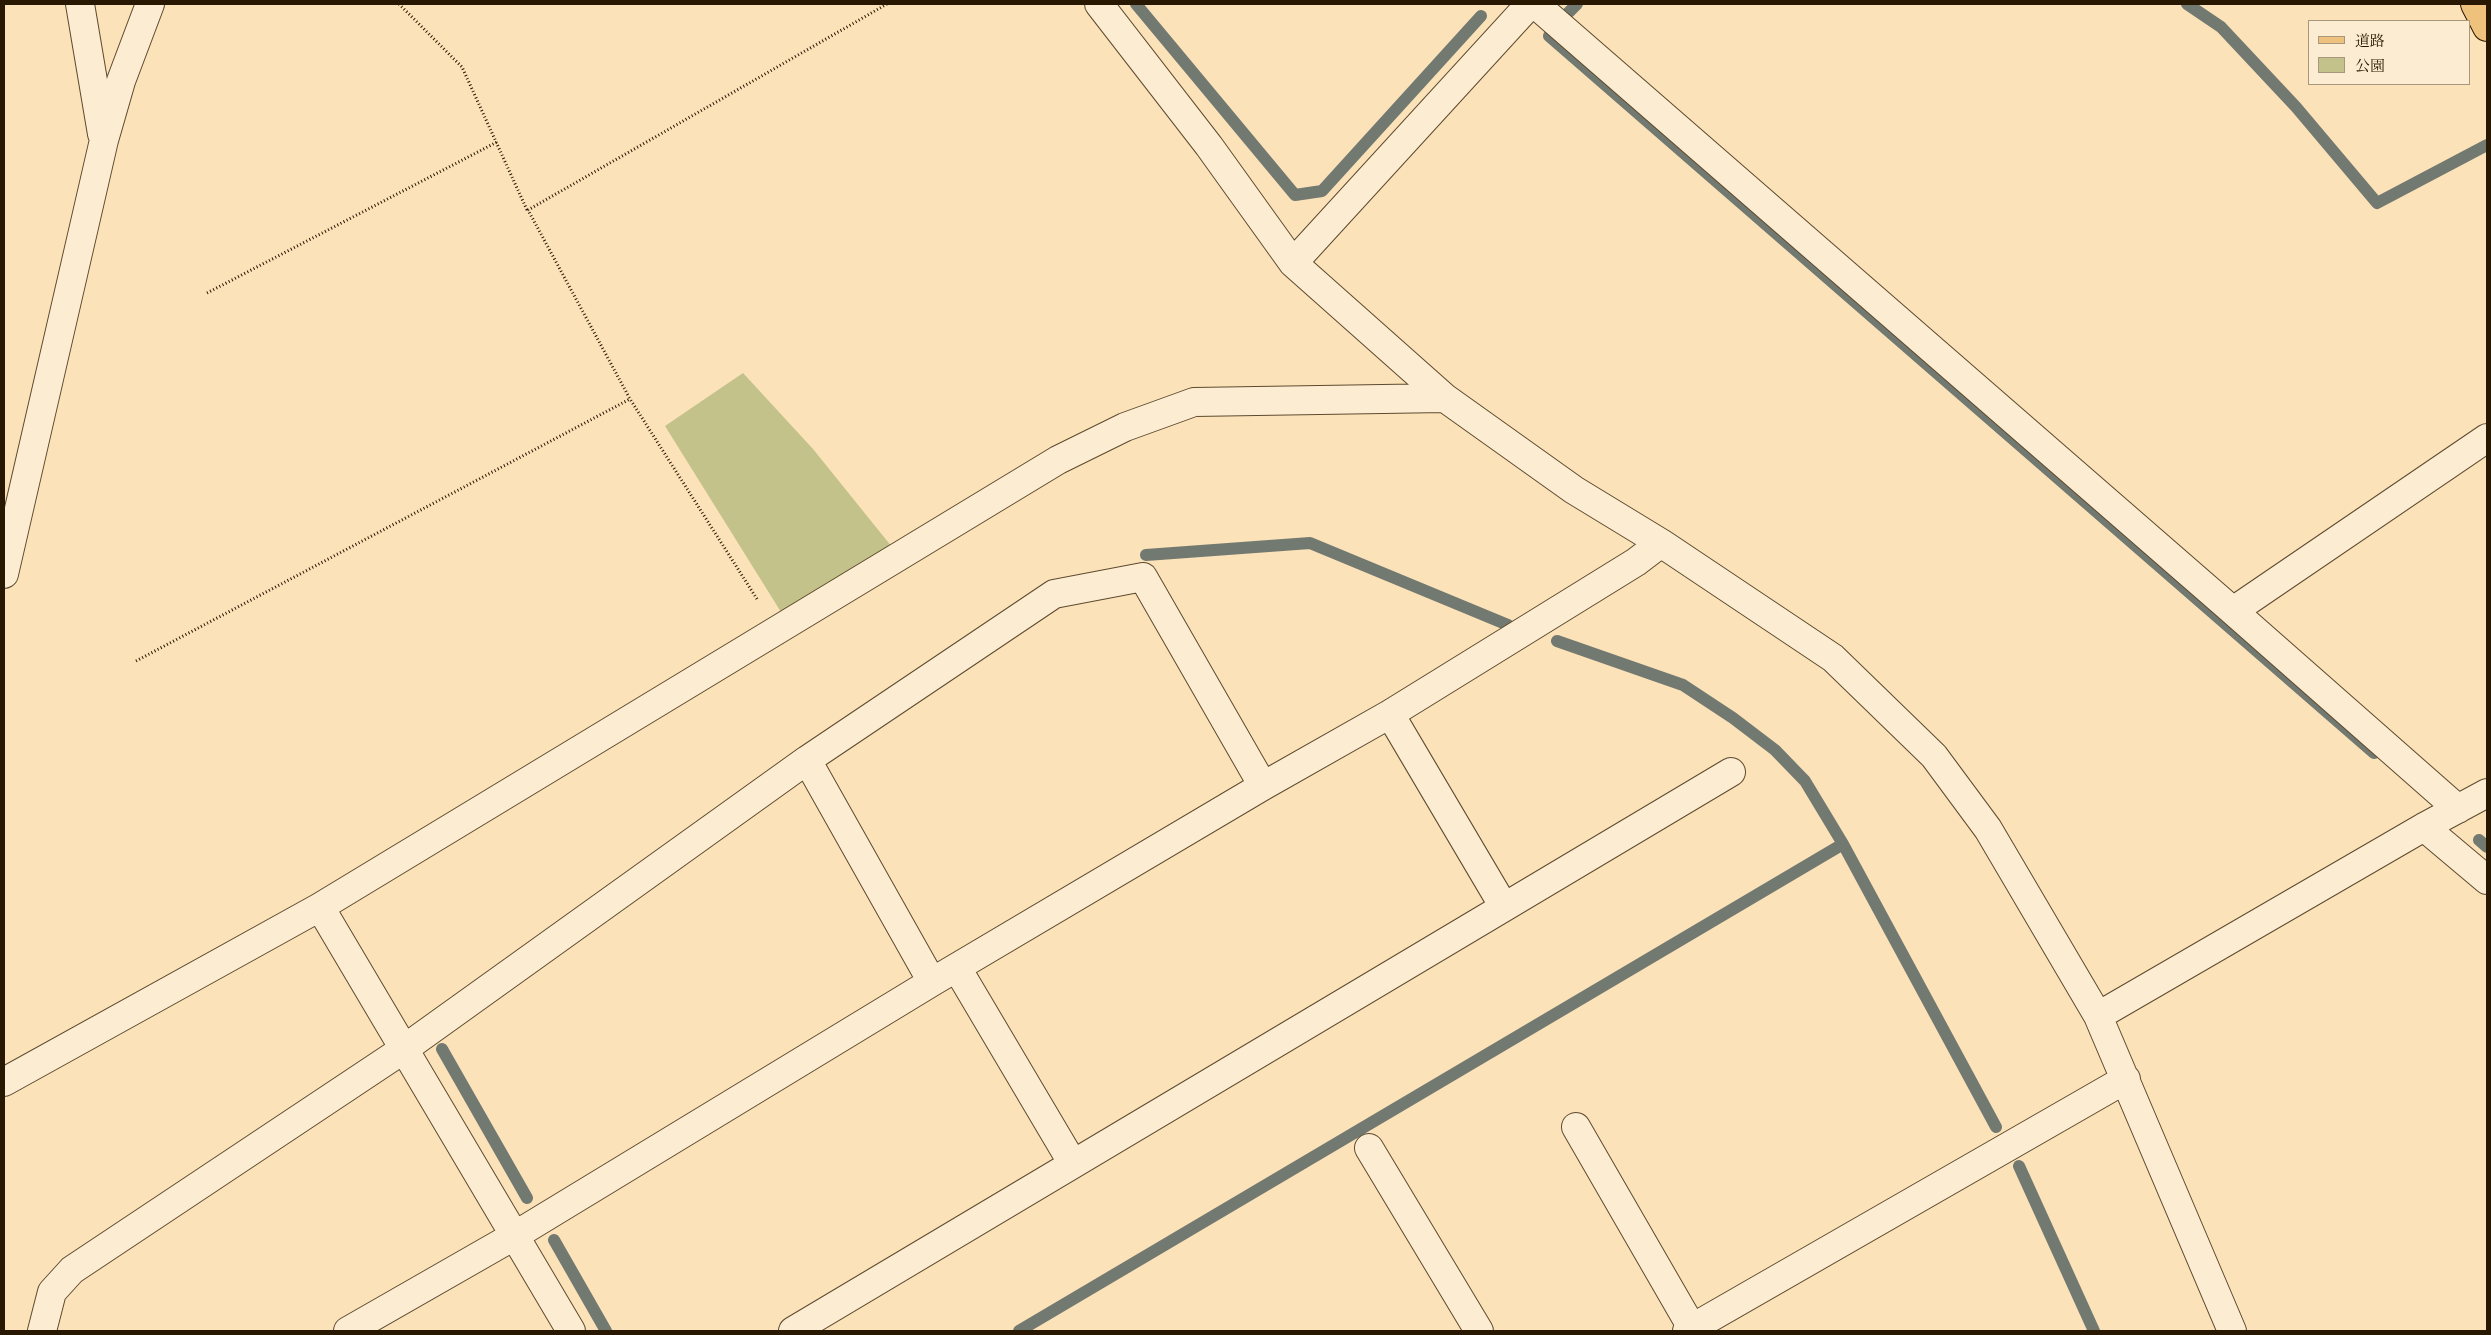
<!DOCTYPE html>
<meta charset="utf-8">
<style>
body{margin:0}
#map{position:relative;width:2491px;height:1335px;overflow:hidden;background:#fbe2b8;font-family:"EB Garamond","Noto Serif JP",serif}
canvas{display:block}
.frame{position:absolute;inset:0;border:5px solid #281701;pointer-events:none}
.legend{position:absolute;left:2308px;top:20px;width:162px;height:65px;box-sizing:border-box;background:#fcecd1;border:1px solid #a7977e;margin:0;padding:6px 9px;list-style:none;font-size:15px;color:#281701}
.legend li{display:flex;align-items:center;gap:10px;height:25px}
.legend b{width:25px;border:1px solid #a7977e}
</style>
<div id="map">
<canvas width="2491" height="1335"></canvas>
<div class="frame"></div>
<ul class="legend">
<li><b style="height:6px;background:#eec17c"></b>道路</li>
<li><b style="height:14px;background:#c3c28b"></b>公園</li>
</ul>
</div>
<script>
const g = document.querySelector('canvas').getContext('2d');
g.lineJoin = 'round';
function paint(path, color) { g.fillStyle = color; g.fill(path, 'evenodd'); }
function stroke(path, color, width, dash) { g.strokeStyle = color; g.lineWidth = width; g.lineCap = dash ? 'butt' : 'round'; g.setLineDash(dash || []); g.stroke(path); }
const green = new Path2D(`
 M743,373L813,449L892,547L781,612L665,426Z`);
const stream = new Path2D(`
 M1136,4L1295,195L1322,191L1481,16
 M2187,4L2221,27L2296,107L2377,203L2487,145
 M1568,13L1577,4
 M1549,36L2374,753
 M1146,555L1310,543L1508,625
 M1557,641L1683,685L1733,718L1775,750L1805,781L1843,844L1996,1127
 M2479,840L2487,847
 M442,1049L527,1198
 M2019,1166L2094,1331
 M554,1240L606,1331
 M1019,1331L1843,844`);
const path = new Path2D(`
 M399,4L462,67L527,210
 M207,293L497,142
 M757,599L630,399L528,210L887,4
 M136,661L630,399`);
const minor = new Path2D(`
 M80,4L102,134
 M1099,4L1209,146L1293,263L1445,398L1574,490L1661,543L1833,658L1934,756L1988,829L2098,1016L2232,1331
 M1535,4L2233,611
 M1293,263L1530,4
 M4,574L104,140L121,81L150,4
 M1390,714L1504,907
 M807,760L932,982
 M2458,809L2233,611L2487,438
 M2424,827L2487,880
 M957,968L1073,1164
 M2098,1016L2424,827L2487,793
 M4,1082L320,907
 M1576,1127L1692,1328
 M1369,1148L1479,1331
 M42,1331L52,1292L72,1270L404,1049L807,760L1054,594L1143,577L1263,786
 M348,1331L514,1236L932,982L1263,786L1390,714L1636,562L1661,543
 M571,1331L320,907L1058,460L1125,427L1194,402L1445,398
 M793,1331L1731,772
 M1687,1331L2126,1079`);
const major = new Path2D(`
 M2475,4L2487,27`);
paint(green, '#c3c28b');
stroke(stream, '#727970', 12);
stroke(minor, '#5d4a2f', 30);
stroke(major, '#281701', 30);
stroke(path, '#281701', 3, [1, 2.5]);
stroke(minor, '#fcecd1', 28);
stroke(major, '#eec17c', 28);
</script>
